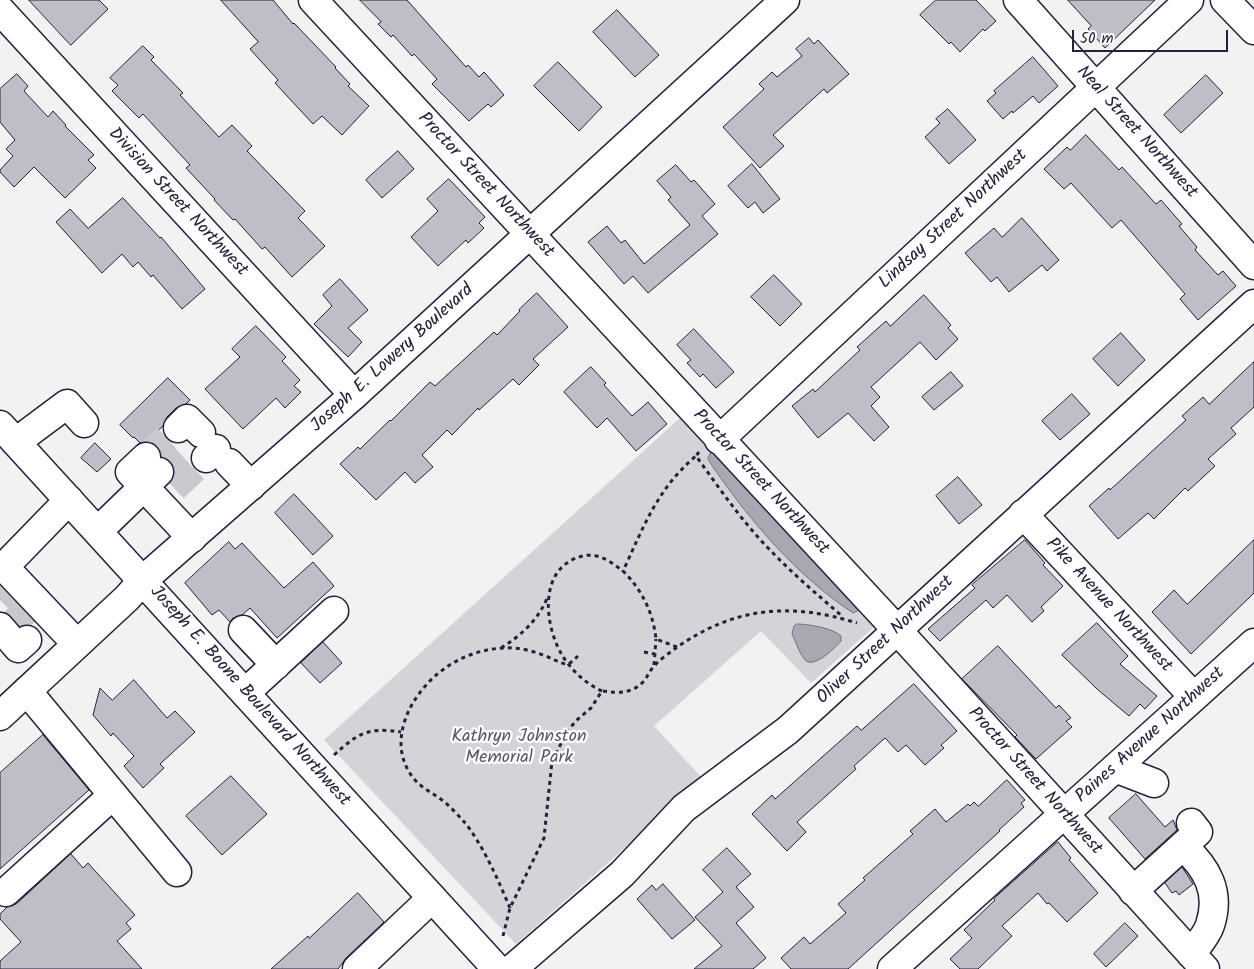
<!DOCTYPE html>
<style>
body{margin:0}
#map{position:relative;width:1254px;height:969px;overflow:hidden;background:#f2f2f3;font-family:Kalam,sans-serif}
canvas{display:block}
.scale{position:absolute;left:1072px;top:30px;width:156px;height:22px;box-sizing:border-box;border:2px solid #22223b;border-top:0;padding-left:6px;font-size:15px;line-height:18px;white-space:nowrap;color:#22223b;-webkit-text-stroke:4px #fff;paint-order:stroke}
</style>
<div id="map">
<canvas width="1254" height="969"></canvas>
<div class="scale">50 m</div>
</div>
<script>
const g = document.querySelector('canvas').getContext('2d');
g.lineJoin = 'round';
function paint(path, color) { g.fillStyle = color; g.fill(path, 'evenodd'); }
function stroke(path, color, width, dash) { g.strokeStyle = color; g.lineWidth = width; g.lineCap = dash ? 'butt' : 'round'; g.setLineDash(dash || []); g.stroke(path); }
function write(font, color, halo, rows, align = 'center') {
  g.font = font + ' Kalam,sans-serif'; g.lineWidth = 4.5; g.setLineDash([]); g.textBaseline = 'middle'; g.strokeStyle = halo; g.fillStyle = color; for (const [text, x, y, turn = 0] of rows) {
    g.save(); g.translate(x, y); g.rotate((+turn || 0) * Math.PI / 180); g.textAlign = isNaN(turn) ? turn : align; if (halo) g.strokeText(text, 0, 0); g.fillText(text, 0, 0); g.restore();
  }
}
const green = new Path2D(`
 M680,418L874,627L811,683L761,631L654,726L703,779L516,944L324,740Z`);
const water = new Path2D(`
 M712,450L861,609L853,613C796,575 751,522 713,467L708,459Z
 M797,624C808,624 833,628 841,636V641C835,648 814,669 805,660C799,653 796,642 792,634L794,626Z`);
const building = new Path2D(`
 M29,0H99L108,9L71,45Z
 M221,0H273L293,24L294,23L336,67L335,68L350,84L348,86L369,106L342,135L322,116L313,124L275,83L278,80L250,49L258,42Z
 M360,0H407L466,67L468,65L479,77L484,72L504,95L491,107L488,104L469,121L432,84L437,79L414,54L412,56L393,35L391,37L378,24L381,22Z
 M936,0H976L996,21L985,31L983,29L960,52L951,42L949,44L920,15Z
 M1068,0H1155L1105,48L1088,29L1091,26Z
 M617,10L659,55L635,77L593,32Z
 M809,38L814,44L818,40L849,74L827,93L824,89L773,135L784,146L760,168L723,127L764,89L759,84L772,72L777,77L802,56L796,49Z
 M143,46L154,57L151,60L183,93L180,95L219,137L232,125L252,146L247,151L305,211L298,218L325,246L292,277L265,247L262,249L235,219L233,220L214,200L215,199L186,168L190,165L143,114L139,118L112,91L118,85L110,78Z
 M1033,57L1058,86L1039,103L1033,96L1013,113L1012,111L1003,119L987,101L996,93L994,91Z
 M558,62L602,107L579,131L534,86Z
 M17,74L28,86L24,91L48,117L53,111L66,125L65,126L94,155L88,160L96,168L65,198L34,167L14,187L0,172V170L13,156L6,149L15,140L0,122V89Z
 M1206,75L1223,93L1181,133L1164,115Z
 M948,109L976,140L949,164L925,137L940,123L936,119Z
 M1086,135L1119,170L1122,167L1156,204L1161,200L1182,224L1179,226L1197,247L1195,250L1218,275L1223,271L1236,286L1198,320L1180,299L1185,294L1121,220L1112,228L1071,183L1064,189L1044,169L1067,147L1070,150Z
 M398,151L414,169L382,198L366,180Z
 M752,164L780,199L763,213L755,202L748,208L728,186Z
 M676,165L691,182L694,180L715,204L702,216L718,234L648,293L633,276L624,284L588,242L607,226L621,243L625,240L644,264L690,225L668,200L671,197L657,181Z
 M449,179L485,217L479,223L484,228L468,243L466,240L438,266L411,237L438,211L427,199Z
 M123,198L160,238L161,237L205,289L182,309L153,275L151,277L138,262L133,267L122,254L102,273L56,222L70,209L88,228Z
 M1022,218L1059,260L1047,271L1042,265L1009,292L997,277L991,282L965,253L994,228L1002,237Z
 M774,275L802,304L780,326L751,297Z
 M340,279L368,310L348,328L362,342L348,357L314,324L332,306L323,295Z
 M537,293L568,327L533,359L539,365L519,385L513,379L479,410L478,408L452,435L447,430L422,455L433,467L415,483L405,472L376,500L340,464L358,447L360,449L390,420L391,421L430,382L435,386L494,332L497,335L520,311L519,310Z
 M924,295L951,325L948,328L958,339L936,360L920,342L871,387L880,397L871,406L889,427L874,441L848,413L818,438L792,406L813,389L815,392L860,350L857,347L877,329L886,321L890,326Z
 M256,326L286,357L282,361L300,380L294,386L301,392L285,408L276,398L243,429L205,389L240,357L232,349Z
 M694,329L734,372L716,388L703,374L700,377L687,363L691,360L677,345Z
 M1121,333L1145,360L1118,386L1093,359Z
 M1254,362V407L1231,428L1236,434L1208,459L1215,466L1188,491L1185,488L1154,519L1148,513L1118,539L1089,506L1109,488L1110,490L1186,420L1182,416L1203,397L1209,404Z
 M591,367L606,383L604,385L632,416L648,402L667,424L636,451L607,418L597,428L564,392Z
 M951,372L963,386L934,410L922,397Z
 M168,378L190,400L186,404L176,408L167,417L163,426L145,442L140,443L134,437L133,438L120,425Z
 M1072,394L1090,414L1060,440L1042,421Z
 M95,443L111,459L97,472L81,458Z
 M958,477L982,505L959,524L936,496Z
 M294,494L333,536L313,555L275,513Z
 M1025,540L1045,563L1043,565L1063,586L1041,607L1044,611L1032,622L1007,595L993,608L986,600L940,641L928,629L975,588L972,585Z
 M1254,540V593L1191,654L1152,612L1174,590L1187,604Z
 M229,542L235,549L242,543L284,588L313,562L334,586L277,638L250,608L242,615L233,618L230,622L219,610L212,615L185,583Z
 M1097,623L1128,656L1120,664L1157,696L1145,709L1140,704L1129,716L1097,689L1062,655Z
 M323,642L342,663L320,683L301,663Z
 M998,646L1056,708L1059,705L1071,718L1066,721L1072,727L1036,759L1015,737L1017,735L962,679Z
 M134,680L167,718L175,711L195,732L160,764L164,768L143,788L124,766L134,756L113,733L111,736L93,715L100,688L112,700Z
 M914,684L957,731L941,745L944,748L925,765L906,745L898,752L885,738L854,766L856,769L797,822L806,832L787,851L752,814L772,795L775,799L857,726L861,730Z
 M43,735L89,790L0,869V773Z
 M231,776L267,814L222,855L186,816Z
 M1007,780L1025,800L1021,803L1024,807L999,830L1000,831L848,969H791L781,958L804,937L810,944L846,913L838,904L865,880L863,878L913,834L910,831L935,809L946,822L968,804L970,806L974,802L978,806Z
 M1136,794L1165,827L1173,820L1177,830L1145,859L1109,818Z
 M1058,842L1071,858L1069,860L1098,893L1067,922L1049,903L1047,904L1038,893L1002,926L1012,936L978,969H960L950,959L972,938L964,930L995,900L994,899Z
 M727,848L751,874L736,887L754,907L736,923L766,958L753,969H694L722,946L695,917L723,892L703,870Z
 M71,854L83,868L88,863L135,915L126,923L131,929L117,941L142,969H0V961L21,942L0,919V914L7,907L16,904Z
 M1182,867L1193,884L1179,895L1176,891L1172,893L1165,883Z
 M663,884L695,920L672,939L637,899L652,885L656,890Z
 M358,893L384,922L346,958L338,969H271L308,936L309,938Z
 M1125,923L1138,936L1106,967L1094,954Z`);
const minorTunnel = new Path2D(`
 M146,457L178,428
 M159,472L192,442
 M174,488L206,458
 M0,600L11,589
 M12,624L29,608`);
const path = new Path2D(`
 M699,452L696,456C720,489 743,523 772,552C794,575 819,596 843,617
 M677,647L656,639C653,612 642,590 623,571C644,526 657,489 696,456
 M501,648C522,635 539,619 548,596
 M644,652L655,654
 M654,665L656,639
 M602,691C586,684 571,670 562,655C546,628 539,579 570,561C579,556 590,553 600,557C609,560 616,566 623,571
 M334,755C358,733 368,727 401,732
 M510,908C498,880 485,849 466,824C459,816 451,807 442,800C433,793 423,789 415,780C389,750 403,710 427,684C447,662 477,648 507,648C520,647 536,652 548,657C556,660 560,664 569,664L578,656
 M503,936L510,908L544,838L552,761L568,730L578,719L591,708L602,691C619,693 632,694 644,681C648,676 650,670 655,665C661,659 669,653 676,648C734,607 790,602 857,623`);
const minor = new Path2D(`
 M313,0L898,631L1205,969
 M1018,0L1254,265
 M1225,0L1254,30
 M0,10L354,395
 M178,428L187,419L201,433
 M719,440L1189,0
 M16,442L67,404L84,423
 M146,457L130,472L192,538
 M206,458L216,449
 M229,463L251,486
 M69,500L4,567L77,644
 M1023,514L1194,697
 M98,531L159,472
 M0,627L18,648L27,640
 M243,630L276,665
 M27,691L177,872
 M245,693L334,611
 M1115,768L1154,783
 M1183,846C1207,868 1221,892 1210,925C1207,935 1197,946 1191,954
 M1133,891L1198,832L1191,823
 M6,892L113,795
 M357,969L432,898
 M512,969L622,874L684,808L788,730L1254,304
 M892,969L1254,643`);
const major = new Path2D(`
 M0,425L497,969
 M0,716L127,598L143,580L354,395L785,0`);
const streetNames = [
 ["Neal Street Northwest",1136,133,48],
 ["Proctor Street Northwest",485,186,47],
 ["Division Street Northwest",177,203,47],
 ["Lindsay Street Northwest",954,220,-43],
 ["Joseph E. Lowery Boulevard",393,359,-42],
 ["Proctor Street Northwest",760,483,47],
 ["Pike Avenue Northwest",1108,606,47],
 ["Oliver Street Northwest",886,641,-43],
 ["Joseph E. Boone Boulevard Northwest",249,697,48],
 ["Paines Avenue Northwest",1151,736,-42],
 ["Proctor Street Northwest",1034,782,48]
];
const parkNames = [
 ["Kathryn Johnston",519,738],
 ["Memorial Park",519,759]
];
paint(green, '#d3d3d8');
paint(water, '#a8a8b2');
stroke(water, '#727282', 1);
paint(building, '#bebec6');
stroke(building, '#22223b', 1);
stroke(minorTunnel, '#c8c8ce', 28, [28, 14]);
stroke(minor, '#22223b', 31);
stroke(major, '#22223b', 31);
stroke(path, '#22223b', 3, [4, 4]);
stroke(minor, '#fff', 28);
stroke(major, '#fff', 28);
write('18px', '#22223b', '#fff', streetNames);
write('18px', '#57576a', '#fff', parkNames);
</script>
